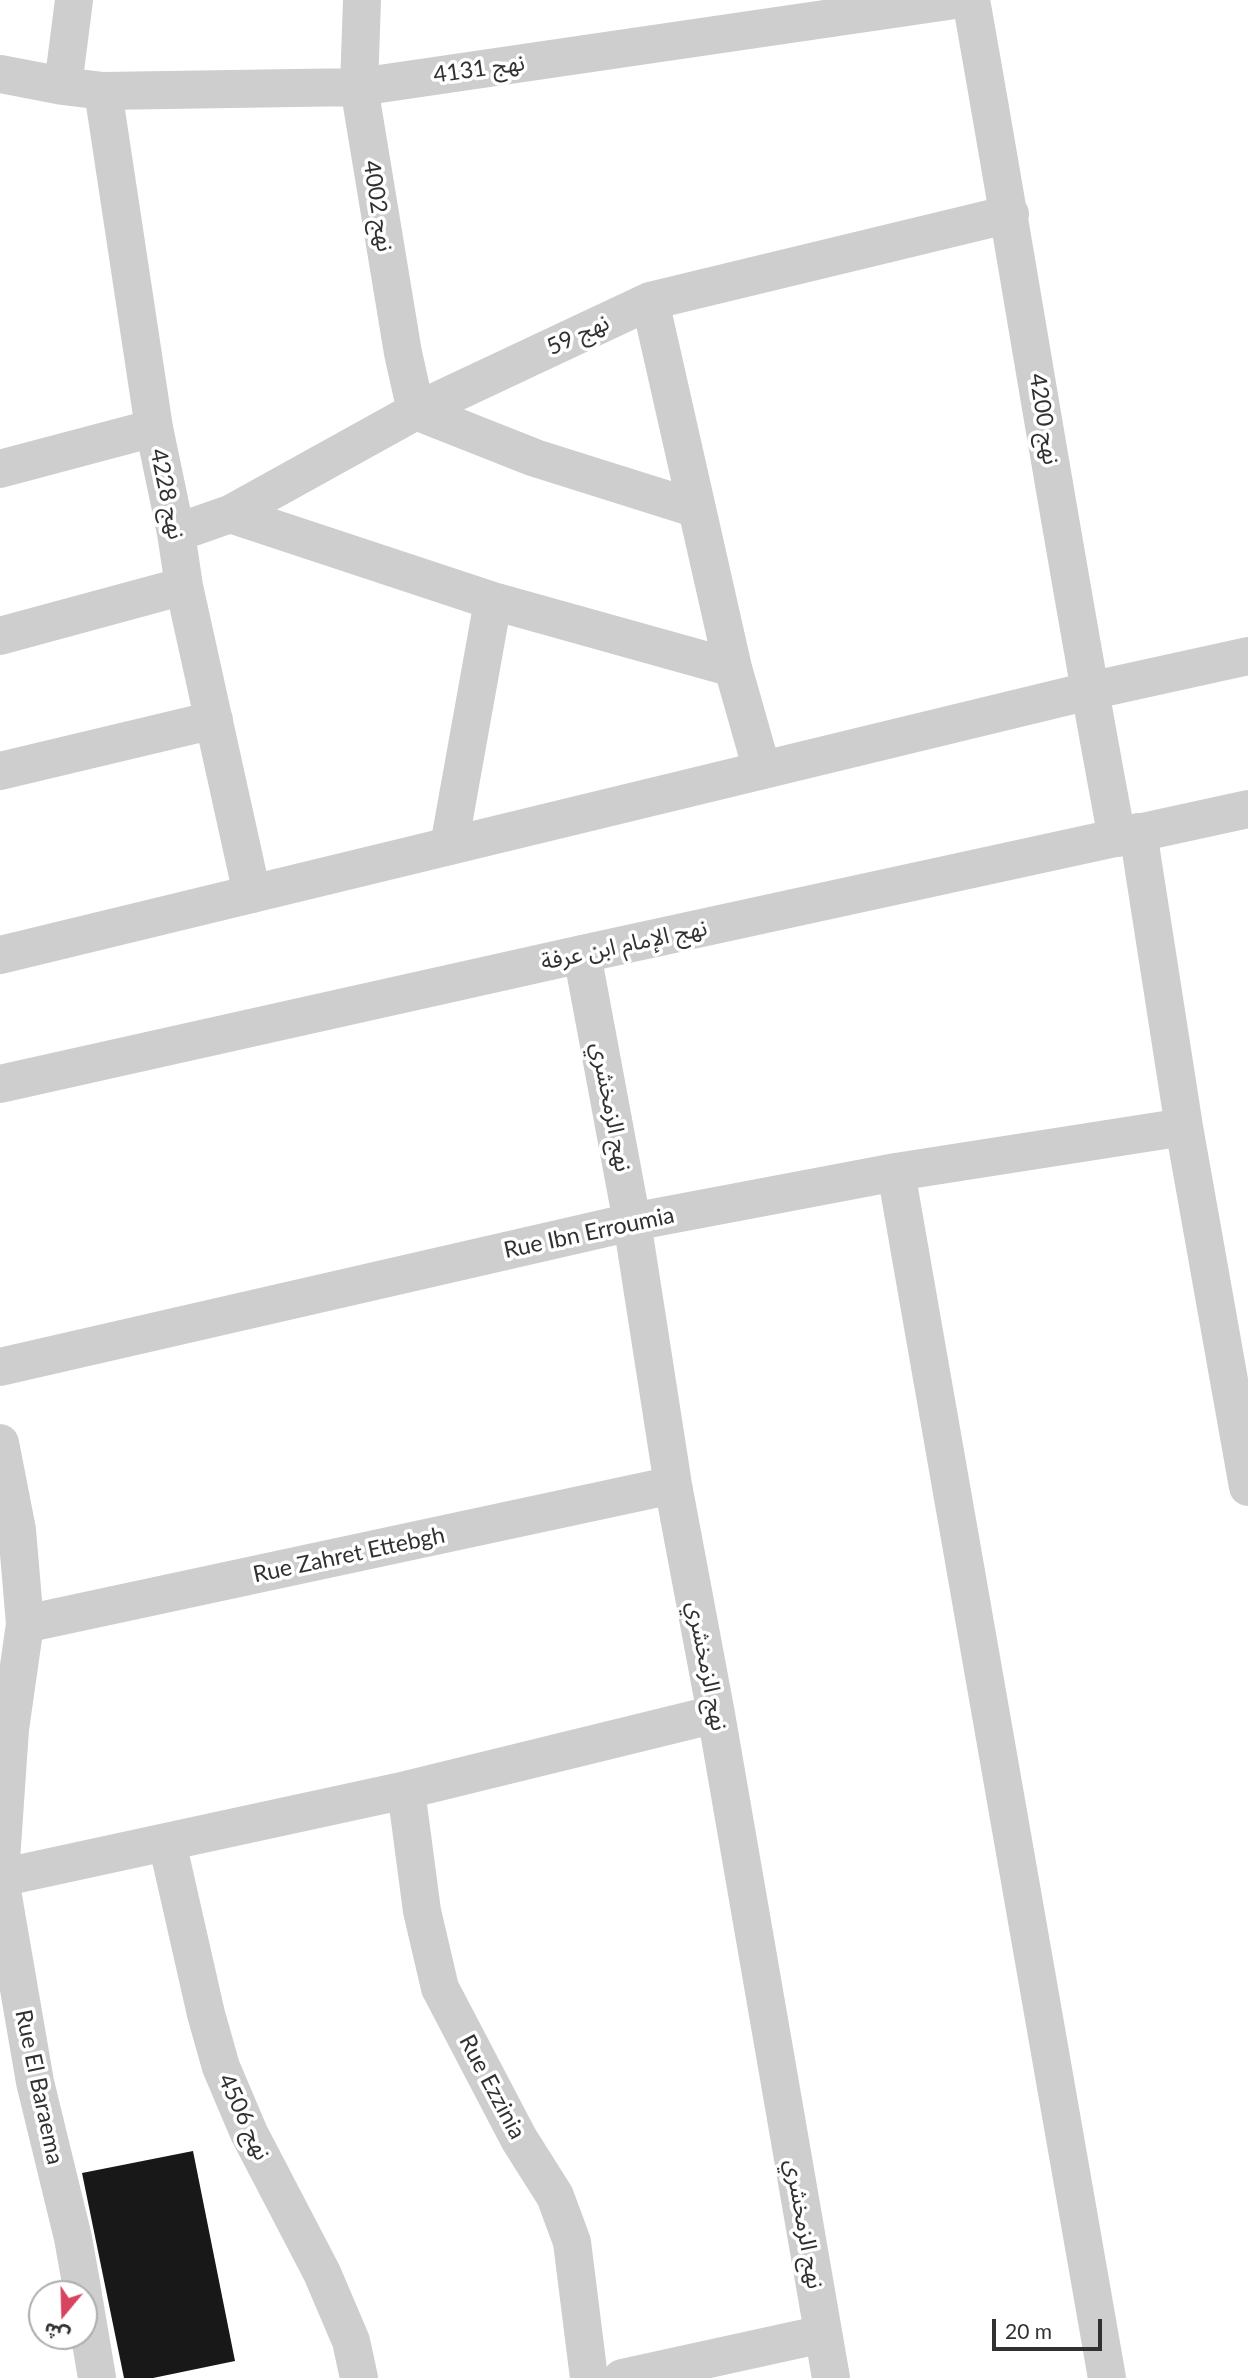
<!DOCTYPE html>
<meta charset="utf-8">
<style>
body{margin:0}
#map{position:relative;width:1248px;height:2378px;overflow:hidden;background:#fff;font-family:Lato,"Noto Sans Arabic",sans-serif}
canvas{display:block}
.north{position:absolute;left:28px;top:2280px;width:70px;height:70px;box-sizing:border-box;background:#fff;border:2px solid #adadad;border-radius:50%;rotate:199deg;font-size:19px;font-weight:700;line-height:28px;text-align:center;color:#313131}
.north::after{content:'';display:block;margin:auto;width:24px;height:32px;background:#d6445f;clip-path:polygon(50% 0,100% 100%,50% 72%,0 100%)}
.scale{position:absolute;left:992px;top:2319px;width:110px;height:32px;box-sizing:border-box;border:4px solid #313131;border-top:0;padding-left:9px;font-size:21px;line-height:24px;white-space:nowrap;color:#313131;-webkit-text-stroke:5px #fff;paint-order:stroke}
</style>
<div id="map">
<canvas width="1248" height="2378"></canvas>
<div class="north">ش</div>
<div class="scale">20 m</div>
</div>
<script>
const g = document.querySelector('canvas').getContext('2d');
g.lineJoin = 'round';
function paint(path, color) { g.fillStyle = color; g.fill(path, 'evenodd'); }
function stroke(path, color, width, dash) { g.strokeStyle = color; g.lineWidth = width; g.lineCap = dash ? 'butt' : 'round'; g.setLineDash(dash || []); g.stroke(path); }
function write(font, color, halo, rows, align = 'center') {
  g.font = font + ' Lato,"Noto Sans Arabic",sans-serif'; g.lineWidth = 7; g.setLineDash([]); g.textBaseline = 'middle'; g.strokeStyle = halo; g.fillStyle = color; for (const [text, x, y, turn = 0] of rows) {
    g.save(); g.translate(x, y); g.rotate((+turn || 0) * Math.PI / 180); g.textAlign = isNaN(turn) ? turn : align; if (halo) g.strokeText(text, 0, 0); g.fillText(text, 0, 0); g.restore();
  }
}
const building = new Path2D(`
 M193,2151L235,2361L153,2378H124L82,2173Z`);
const minor = new Path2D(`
 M362,0L359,87L403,353L416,411L535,458L697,509
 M971,0C1021,279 1064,559 1117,838
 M0,74L63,86L103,91L359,87L955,0
 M63,86L74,0
 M103,91L154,428L176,533L184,586L252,894
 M650,301L733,668L762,770
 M0,469L154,428
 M230,514L493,601L733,668
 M176,533L230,514L416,411L650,301L1010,214
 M0,636L184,586
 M0,771L214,720
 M1138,832L1184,1127L1248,1487
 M449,846L493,601
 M582,954L632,1222L673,1485L716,1714L831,2378
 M0,1084L582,954L1248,809
 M896,1172L1107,2378
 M0,1367L632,1222L896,1172L1184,1127
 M0,1443L17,1530L25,1624L10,1729L0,1875
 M25,1624L673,1485
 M406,1790L422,1911L440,1988L519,2139L555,2196L572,2242L589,2378
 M167,1842L206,2014L221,2067L249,2133L322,2273L351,2341L359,2378
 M0,1878L406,1790L716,1714
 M0,1879L35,2082L73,2238L83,2294
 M84,2301L97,2378
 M622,2378L823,2334`);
const tertiary = new Path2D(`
 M0,955L1089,691L1248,656`);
const streetNames = [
 ["نهج 4131",479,69,-8],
 ["نهج 4002",378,206,81],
 ["نهج 59",578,335,-25],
 ["نهج 4200",1044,419,81],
 ["نهج 4228",167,494,78],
 ["نهج الإمام ابن عرفة",624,945,-12],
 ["نهج الزمخشري",611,1107,79],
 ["Rue Ibn Erroumia",589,1233,-12],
 ["Rue Zahret Ettebgh",349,1555,-12],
 ["نهج الزمخشري",707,1666,79],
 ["Rue El Baraema",39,2087,78],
 ["Rue Ezzinia",492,2087,62],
 ["نهج 4506",244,2117,65],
 ["نهج الزمخشري",804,2224,80]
];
paint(building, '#181818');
stroke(minor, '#cecece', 38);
stroke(tertiary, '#cecece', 38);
write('23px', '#313131', '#fff', streetNames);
</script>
